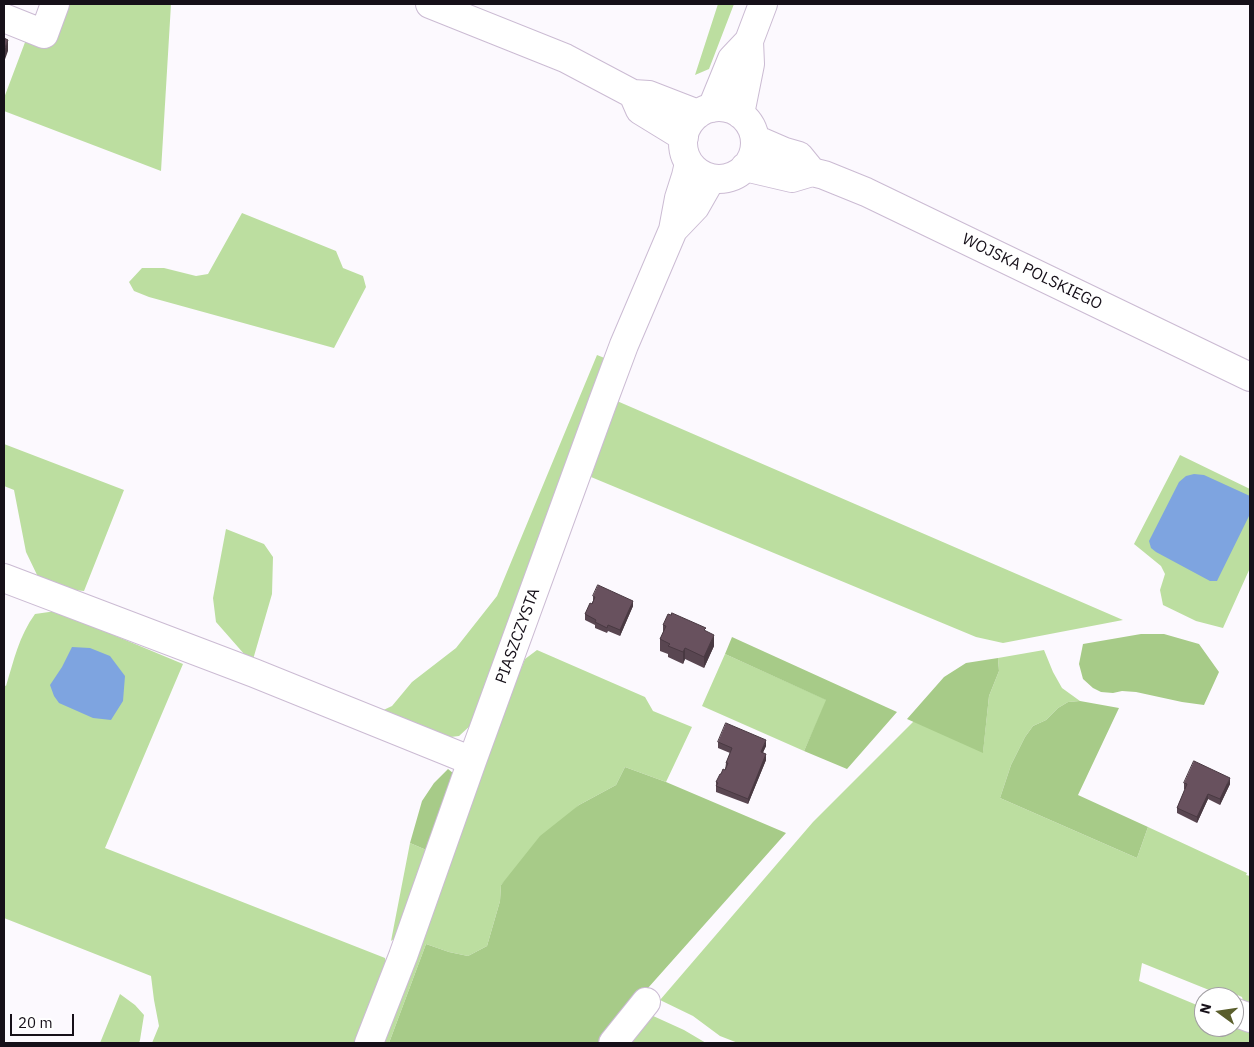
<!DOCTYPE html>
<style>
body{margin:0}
#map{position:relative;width:1254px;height:1047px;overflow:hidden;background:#fcf9fe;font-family:"IBM Plex Sans",sans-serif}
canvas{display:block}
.frame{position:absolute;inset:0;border:5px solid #161019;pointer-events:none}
.north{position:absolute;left:1194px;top:987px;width:50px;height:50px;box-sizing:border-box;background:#fff;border:1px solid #a29fa3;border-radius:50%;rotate:284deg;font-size:14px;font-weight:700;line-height:20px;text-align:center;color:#161019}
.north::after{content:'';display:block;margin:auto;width:18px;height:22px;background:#5a5e2c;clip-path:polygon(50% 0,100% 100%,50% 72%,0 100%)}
.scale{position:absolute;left:10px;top:1014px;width:64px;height:22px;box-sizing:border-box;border:2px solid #161019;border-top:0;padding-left:6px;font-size:15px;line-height:18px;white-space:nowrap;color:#161019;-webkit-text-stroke:4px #fff;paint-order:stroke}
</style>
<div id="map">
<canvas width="1254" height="1047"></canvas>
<div class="frame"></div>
<div class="north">N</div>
<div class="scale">20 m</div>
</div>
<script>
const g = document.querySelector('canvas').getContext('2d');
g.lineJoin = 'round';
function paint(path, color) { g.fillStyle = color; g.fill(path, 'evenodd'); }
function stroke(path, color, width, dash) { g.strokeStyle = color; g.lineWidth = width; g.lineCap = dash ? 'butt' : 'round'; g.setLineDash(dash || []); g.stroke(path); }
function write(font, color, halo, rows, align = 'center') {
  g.font = font + ' "IBM Plex Sans",sans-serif'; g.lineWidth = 5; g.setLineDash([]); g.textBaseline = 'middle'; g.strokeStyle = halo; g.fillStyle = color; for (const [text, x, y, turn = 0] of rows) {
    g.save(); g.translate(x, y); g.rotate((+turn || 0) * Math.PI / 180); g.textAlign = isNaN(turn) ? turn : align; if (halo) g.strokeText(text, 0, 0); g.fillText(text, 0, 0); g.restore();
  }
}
const green = new Path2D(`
 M64,4H171L161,171L4,111V98L27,37Z
 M718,4H734L709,69L695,75Z
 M242,213L336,251L343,268L363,276L366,287L334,348L149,297L134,291L129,282L142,268H164L196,276L208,274Z
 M597,355L607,359L472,724L459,736L442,738L375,714L392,706L412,682L456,648L497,596Z
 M617,401L1123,620L1003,643L976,637L591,477Z
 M4,444L124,490L84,591L64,589L39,579L26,552L14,490L4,486Z
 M1180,455L1250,489V568L1223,628L1196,621L1163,605L1160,590L1165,574L1161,566L1134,544Z
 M226,529L264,544L273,557L272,594L252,663L216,622L213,598Z
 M56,611L183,664L105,848L385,958L387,967L356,1043H152L159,1026L154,1000L151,976L4,918V685L6,686C14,660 19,636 35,614Z
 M537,650L645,697L653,711L692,727L666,782L625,767L616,785L579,805L501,885L500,901L487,946L468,956L449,952L426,944L389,1043H380L502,715L525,659Z
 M1044,650L1053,672L1062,688L1080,701L1068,702L1058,708L1046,720L1033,726L1025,737L1011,765L1000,798L1137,858L1148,827L1247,873L1246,875L1250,876V1008L1244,1005L1242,997L1219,987L1214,992L1142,963L1139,981L1204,1008V1027H1234V1022L1250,1029V1043H738L720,1036L693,1016L660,1000L813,822L914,721L983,752L989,696L999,671L998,658Z
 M725,654L827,700L804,751L702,706Z
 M410,843L431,852L398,936L391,941Z
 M120,994L135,1005L144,1015L140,1040L139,1043H100Z
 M651,1015L684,1030L706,1043H627Z`);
const forest = new Path2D(`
 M1141,634H1164L1199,644L1219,672L1204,705L1182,702L1136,692L1122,691L1113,693L1101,692L1093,688L1083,679L1079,664L1083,644Z
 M732,637L897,712L847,769L804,751L826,700L725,654Z
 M998,658L999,671L989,696L983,753L907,719L944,677L966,663Z
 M1080,701L1119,708L1078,795L1148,827L1137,858L1000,798L1011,765L1025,737L1033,726L1046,720L1058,708L1068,702Z
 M625,767L666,782L786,833L599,1043H389L426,944L449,952L468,956L487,946L500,901L501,885L540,836L579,805L616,785Z
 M448,769L453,773L431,852L410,843L422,801L434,783Z`);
const water = new Path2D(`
 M1194,474L1204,475L1250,496V514L1217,581H1210L1156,552L1151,548L1149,541L1179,482L1186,476Z
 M72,647L90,648L110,656L125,676L123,701L111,720L93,718L59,703L54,696L50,685L62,667Z`);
const minor = new Path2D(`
 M430,4L565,58L633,94L649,95L698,114
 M4,18L44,34L55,4
 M633,94L640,110L684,137
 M683 143a36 36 0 1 1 72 0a36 36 0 1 1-72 0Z
 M712,108L732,59L749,41L763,4
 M740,114L750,64L749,41
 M755,139L785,152L799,156L812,172
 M745,167L792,178L812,172L824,175L866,192L1250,377
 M674,229L695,207L711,179
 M4,578L254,673L472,761
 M1234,1012L1250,1018
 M369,1043L403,956L472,761L602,404L624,345L673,230L679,198L686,176L689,163
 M613,1043L646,1002`);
const wall = new Path2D(`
 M593,596L633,606L620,636L608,631L607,633L595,628V625L585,620V614L593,601Z
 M663,625L706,631L714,646L704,668L685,659L683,664L668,657V654L660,651V639L663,633Z
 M718,742L766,746L763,752L766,760L748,804L716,792V782L721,774L725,770L726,763L730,753L718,748Z
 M1184,783L1230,784L1220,805L1208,799L1197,823L1177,813V808L1185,789H1184Z`);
const shadedWall = new Path2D(`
 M8,40V51L4,62V51Z
 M633,601V606L620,636V630Z
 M714,635V646L704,668V657Z
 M685,648V659L683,664V652Z
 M766,740V746L761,757V752Z
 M766,754V760L748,804V799Z
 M1230,778V784L1220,805V799Z
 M1208,794V799L1197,823V817Z`);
const building = new Path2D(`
 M4,38L8,40L4,51Z
 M598,585L633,601L620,630L608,625L607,628L595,622L596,620L585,614L590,603L592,604L595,597L593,596Z
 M672,613L706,628L704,630L714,635L704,657L685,648L683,652L668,646L670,644L660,639L666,626L663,625L668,614L671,615Z
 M726,723L766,740L761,752L766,754L748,799L716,786L718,783L716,782L720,774H721L723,769L725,770L728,763H726L732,748L718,742Z
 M1194,761L1230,778L1220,799L1208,794L1197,817L1177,808L1187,784L1184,783Z`);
const streetNames = [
 ["WOJSKA POLSKIEGO",1032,272,26],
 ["PIASZCZYSTA",518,636,-70]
];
paint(green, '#bcdea0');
paint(forest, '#a7cb88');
paint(water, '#7ea4e0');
stroke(minor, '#cbbbd3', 30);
stroke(minor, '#fff', 28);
paint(wall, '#594651');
paint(shadedWall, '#493942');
paint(building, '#68515e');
stroke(building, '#493942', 1);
write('16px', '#161019', '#fff', streetNames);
</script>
